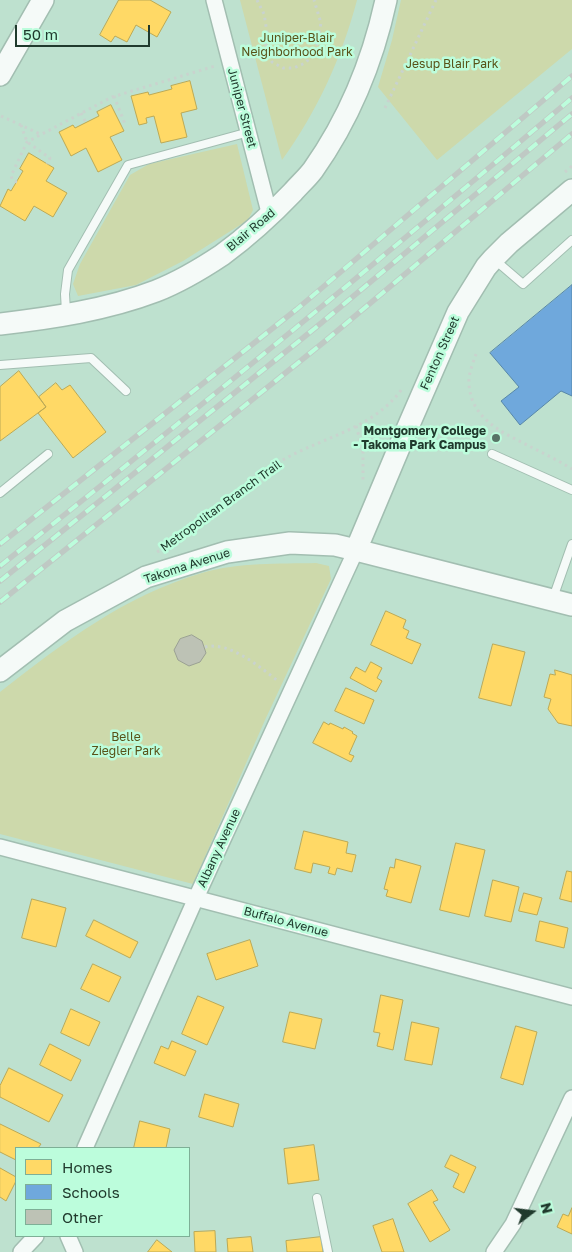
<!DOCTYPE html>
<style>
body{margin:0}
#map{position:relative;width:572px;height:1252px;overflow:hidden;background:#bee1cf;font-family:"Golos Text",sans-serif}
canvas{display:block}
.legend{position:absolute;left:15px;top:1147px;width:175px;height:90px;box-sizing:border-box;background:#bcfddc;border:1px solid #7eaf96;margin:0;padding:6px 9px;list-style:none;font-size:15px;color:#203a2d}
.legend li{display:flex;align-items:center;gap:10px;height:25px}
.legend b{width:25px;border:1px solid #7eaf96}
.north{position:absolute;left:507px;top:1187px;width:50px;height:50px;-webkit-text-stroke:4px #bcfddc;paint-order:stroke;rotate:75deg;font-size:14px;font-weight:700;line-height:20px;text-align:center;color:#203a2d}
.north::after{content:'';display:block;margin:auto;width:18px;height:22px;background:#203a2d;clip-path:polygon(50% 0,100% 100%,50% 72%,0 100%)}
.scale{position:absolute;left:15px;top:25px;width:135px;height:22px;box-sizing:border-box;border:2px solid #203a2d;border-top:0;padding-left:6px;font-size:15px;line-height:18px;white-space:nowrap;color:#203a2d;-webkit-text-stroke:4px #bcfddc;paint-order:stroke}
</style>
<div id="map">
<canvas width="572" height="1252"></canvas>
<ul class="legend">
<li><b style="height:14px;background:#ffd966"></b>Homes</li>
<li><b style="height:14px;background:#6fa8dc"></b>Schools</li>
<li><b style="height:14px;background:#bdc2b5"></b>Other</li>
</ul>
<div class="north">N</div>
<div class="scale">50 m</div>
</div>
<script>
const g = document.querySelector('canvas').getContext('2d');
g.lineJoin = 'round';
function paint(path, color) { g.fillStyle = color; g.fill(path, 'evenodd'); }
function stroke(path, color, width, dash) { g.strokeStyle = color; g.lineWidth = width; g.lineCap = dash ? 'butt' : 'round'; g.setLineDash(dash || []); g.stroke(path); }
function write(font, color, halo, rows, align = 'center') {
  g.font = font + ' "Golos Text",sans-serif'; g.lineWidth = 5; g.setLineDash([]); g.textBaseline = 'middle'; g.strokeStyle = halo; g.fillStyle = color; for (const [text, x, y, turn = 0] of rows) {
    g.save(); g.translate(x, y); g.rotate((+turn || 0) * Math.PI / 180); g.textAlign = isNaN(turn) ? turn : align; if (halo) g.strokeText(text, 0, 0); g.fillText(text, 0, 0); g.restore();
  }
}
const green = new Path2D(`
 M240,0H357C342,57 317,112 282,160Z
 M401,0H572V49L437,160L378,87L392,40Z
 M237,144L253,210L248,220L183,261L136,285L78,296L73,284L80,264L130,175L149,164Z
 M316,563L329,566L331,579L265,720L193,884L0,834V692C64,642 124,596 202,573C239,562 279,564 316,563Z`);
const homes = new Path2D(`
 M119,0H150L171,12L157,37L136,25L127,42L115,36L111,42L100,35Z
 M190,81L197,109L181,113L187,137L161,143L154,116L146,118L147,123L139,125L131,96L148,92L149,95L172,89L171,86Z
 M111,105L124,131L110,137L122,160L98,172L86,148L71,156L59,132L73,125L75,128L99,116L97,112Z
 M29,153L54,168L46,181L67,193L53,217L34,206L25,221L0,206L8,189L11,191L23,171L20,169Z
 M19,371L46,407L0,441V387Z
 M56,383L62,390L70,385L106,432L73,458L38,413L46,407L39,397Z
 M386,611L406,620L403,628L409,631L406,638L421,644L412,664L371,645Z
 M493,644L525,652L511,706L479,698Z
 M371,662L382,668L377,678L382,681L376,692L350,678L356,667L365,672Z
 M555,670L572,675V726L558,723L548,709L551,699L544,697L550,674L555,675Z
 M346,688L374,700L364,724L335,711Z
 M324,722L329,725L330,723L343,729L344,727L353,732L352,733L357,736L349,754L354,756L351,762L313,743Z
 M304,831L348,842L346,853L356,855L352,872L337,868L335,875L328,873L330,867L313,863L311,873L295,869Z
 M456,843L485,850L469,917L440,910Z
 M396,859L421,866L411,903L386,896L388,890L384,889L390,867L394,868Z
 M567,871L572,872V902L560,899Z
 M493,880L519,887L511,922L485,916Z
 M524,893L542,898L537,915L519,911Z
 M32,899L66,908L56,947L22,938Z
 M94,920L138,942L130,958L86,936Z
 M540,921L568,928L564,948L536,941Z
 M250,940L258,966L216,980L207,954Z
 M93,964L121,977L109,1002L81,989Z
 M381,995L403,1000L393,1050L377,1046L380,1033L374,1032Z
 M198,996L224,1007L207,1045L182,1034Z
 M71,1009L100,1022L89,1046L61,1033Z
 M290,1012L322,1019L315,1049L283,1042Z
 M412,1022L439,1028L432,1065L405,1060Z
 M516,1026L537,1032L523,1085L501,1078Z
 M172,1041L196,1051L185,1076L154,1063L161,1046L168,1049Z
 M50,1044L81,1060L71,1081L40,1065Z
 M9,1068L63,1095L49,1122L0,1097V1086Z
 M205,1094L239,1104L233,1127L199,1117Z
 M140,1121L170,1129L166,1148H134Z
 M0,1124L41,1144L38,1148H16V1160L0,1152Z
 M314,1145L319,1180L288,1184L284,1149Z
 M451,1155L476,1167L464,1193L453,1187L459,1174L445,1167Z
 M0,1168L16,1177V1181L6,1201L0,1197Z
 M432,1190L438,1200L433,1202L450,1230L430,1242L408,1204Z
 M572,1208V1234L557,1227L563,1214L568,1216Z
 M393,1219L404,1252H382L373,1226Z
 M215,1231L216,1252H195L194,1232Z
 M251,1237L253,1252H228L227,1239Z
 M321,1237L323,1252H287L286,1241Z
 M157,1240L172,1252H148Z`);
const schools = new Path2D(`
 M572,285V396L561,391L520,425L501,401L519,387L490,353Z`);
const building = new Path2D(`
 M192,635L202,641L206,653L200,662L189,666L178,660L174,650L180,639Z`);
const path = new Path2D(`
 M257,0L264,14L267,32L265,52L272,62L283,68H294L305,63L315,53L321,23L314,0
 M114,96L125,124
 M385,108L436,0
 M81,113L86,123
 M1,116L40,134
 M21,125L27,142L50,158L47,164
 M565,172L572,166
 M17,182L13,181L11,176L27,142L112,97L215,66
 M476,354C473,363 468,375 469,384C471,420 504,433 531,447C545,454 559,461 572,469
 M356,426L363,450V480
 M157,552C187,536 214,512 240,492C252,483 261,474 273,466C315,438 371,432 402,389
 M205,647C229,641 260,667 278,681`);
const lane = new Path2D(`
 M495,260L523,284L572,240
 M66,312L65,294L68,270L128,165L249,132
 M0,365L91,358L126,391
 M492,454L572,490
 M0,493L48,454
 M553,598L572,544
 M317,1198L328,1252`);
const street = new Path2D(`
 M214,0L270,216
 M0,847L572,997
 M85,1148L196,898L356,550
 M68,1236L75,1252
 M21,1252L36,1236
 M494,1252L513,1224L572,1098`);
const secondary = new Path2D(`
 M0,75L43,0
 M0,324C52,318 106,310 156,291C179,282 201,269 222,255C248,236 271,215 293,192C299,185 307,178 313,170C349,119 373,60 386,0
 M356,550L401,443L458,312L486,267L493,259L509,243L572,190
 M0,671L65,621L146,577L227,552L290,543L335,545L356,550L572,605`);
const rail = new Path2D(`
 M0,544L297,309L572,76
 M0,566C193,413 384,257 572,98
 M0,581L314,329L572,114
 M0,602L324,342L572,134`);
const markers = [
 [496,438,5,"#577466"]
];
const parkNames = [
 ["Juniper-Blair",297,38],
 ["Neighborhood Park",297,52],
 ["Jesup Blair Park",452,64],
 ["Belle",126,737],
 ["Ziegler Park",126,751]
];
const streetNames = [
 ["Juniper Street",242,108,75],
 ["Blair Road",251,230,-40],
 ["Fenton Street",440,353,-66],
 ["Metropolitan Branch Trail",221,506,-36],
 ["Takoma Avenue",187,566,-18],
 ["Albany Avenue",219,848,-65],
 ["Buffalo Avenue",286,922,15]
];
const poiNames = [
 ["Montgomery College",486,431],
 ["- Takoma Park Campus",486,445]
];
paint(green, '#cdd9ab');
paint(homes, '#ffd966');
stroke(homes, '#bca955', 1);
paint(schools, '#6fa8dc');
stroke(schools, '#5787a8', 1);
paint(building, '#bdc2b5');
stroke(building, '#9ba194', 1);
stroke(lane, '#a2beb1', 10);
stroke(street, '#a2beb1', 18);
stroke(secondary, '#a2beb1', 24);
stroke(path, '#c9d3ce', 3, [2.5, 4]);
stroke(lane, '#f5faf8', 8);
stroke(street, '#f5faf8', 15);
stroke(secondary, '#f5faf8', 21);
stroke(rail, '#bfc9c4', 5.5);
stroke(rail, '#bcfddc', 4, [11]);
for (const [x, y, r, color] of markers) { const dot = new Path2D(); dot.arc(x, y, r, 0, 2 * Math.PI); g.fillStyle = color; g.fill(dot); stroke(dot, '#bcfddc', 2); }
write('12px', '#585117', '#bcfddc', parkNames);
write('12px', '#203a2d', '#bcfddc', streetNames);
write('bold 12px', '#203a2d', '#bcfddc', poiNames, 'right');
</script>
